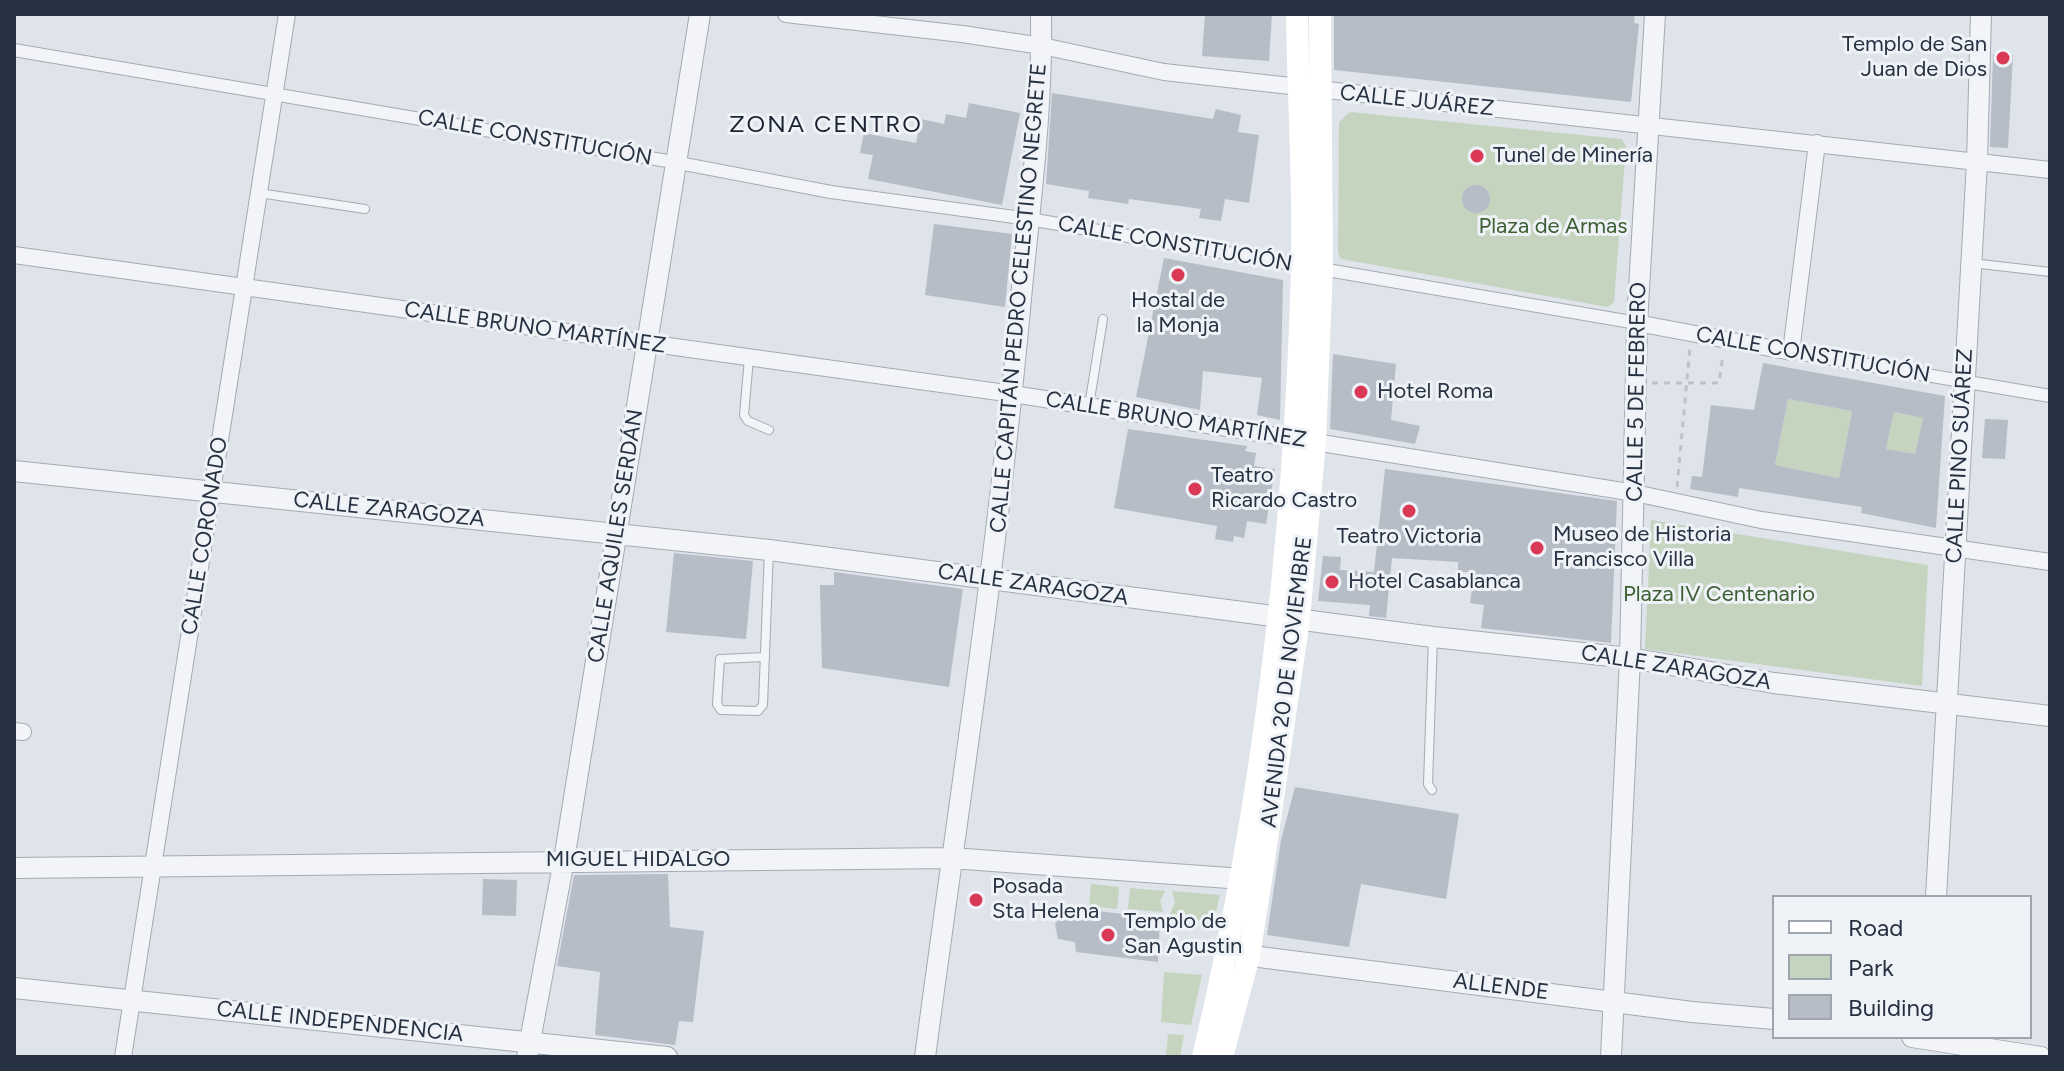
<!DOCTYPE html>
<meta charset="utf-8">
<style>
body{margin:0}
#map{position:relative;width:2064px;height:1071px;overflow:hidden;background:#dfe3ea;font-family:Figtree,sans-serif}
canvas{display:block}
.frame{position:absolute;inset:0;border:16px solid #263142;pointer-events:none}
.legend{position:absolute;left:1772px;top:895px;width:260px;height:144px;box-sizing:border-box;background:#eff2f7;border:2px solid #9fa5af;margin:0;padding:10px 14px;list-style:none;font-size:24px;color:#263142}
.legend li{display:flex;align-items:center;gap:16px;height:40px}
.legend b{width:40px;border:2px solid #9fa5af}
</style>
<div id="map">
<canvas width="2064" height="1071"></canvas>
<div class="frame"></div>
<ul class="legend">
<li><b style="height:10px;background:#fff"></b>Road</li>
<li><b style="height:22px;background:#c5d4bf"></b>Park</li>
<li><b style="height:22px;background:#b6bdc7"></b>Building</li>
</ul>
</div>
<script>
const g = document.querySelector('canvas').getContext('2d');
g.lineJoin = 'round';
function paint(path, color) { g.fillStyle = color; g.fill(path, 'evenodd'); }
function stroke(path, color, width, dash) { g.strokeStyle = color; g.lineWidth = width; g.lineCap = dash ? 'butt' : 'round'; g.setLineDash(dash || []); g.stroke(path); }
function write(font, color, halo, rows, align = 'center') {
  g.font = font + ' Figtree,sans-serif'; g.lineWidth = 6; g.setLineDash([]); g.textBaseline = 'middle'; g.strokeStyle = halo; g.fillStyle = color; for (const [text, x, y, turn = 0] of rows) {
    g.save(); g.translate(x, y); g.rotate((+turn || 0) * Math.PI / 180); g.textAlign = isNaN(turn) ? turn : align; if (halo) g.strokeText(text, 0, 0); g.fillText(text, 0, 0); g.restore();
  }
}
const green = new Path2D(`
 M1350,112L1622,139L1626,146L1614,302L1608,307L1341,259L1338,253L1339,122ZM1470,186H1481L1489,193L1488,205L1481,212H1471L1463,205V194Z
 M1788,399L1852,411L1839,478L1775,465Z
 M1894,412L1923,418L1915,454L1886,449Z
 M1651,520L1928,565L1922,686L1645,649Z
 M1091,884L1119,887L1117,909L1089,906Z
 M1130,888L1165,891L1160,901L1163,912L1128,909Z
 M1172,891L1220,895L1214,922L1169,917L1175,902Z
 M1164,972L1202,975L1191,1025L1161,1022Z
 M1168,1034L1184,1035L1180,1057H1166Z`);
const building = new Path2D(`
 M1205,14H1272L1269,61L1202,56Z
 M1334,14H1635L1634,23L1639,24L1631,102L1334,70Z
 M1993,54L2013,55L2008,148L1990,147Z
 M1052,93L1213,119L1216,109L1241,115L1238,132L1259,135L1249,203L1225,199L1221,221L1199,218L1201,209L1129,199L1128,204L1088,198L1089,191L1046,184Z
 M969,103L1020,113L1002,205L868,179L873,155L860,153L864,133L916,143L921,119L944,124L946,114L966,118Z
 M1462 199a14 14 0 1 1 28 0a14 14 0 1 1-28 0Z
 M934,224L1012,234L1005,307L925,295Z
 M1164,258L1283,280L1280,420L1257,415L1262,378L1203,371L1200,410L1136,397Z
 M1333,354L1396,364L1391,420L1420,426L1415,444L1330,429Z
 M1763,363L1945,396L1936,528L1861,513L1862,507L1739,488L1738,497L1690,489L1692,476L1702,477L1711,405L1754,410ZM1788,399L1852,411L1839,478L1775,465ZM1894,412L1923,418L1915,454L1886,449Z
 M1985,419L2008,420L2005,459L1982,458Z
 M1128,429L1247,446L1245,451L1256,453L1254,466L1275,469L1266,524L1247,521L1244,538L1234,536L1233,542L1215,539L1217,526L1114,508Z
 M1385,469L1617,501L1611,643L1481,628L1484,605L1470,603L1473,583H1468L1470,572H1458V562L1392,558L1386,618L1369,616L1370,605L1318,601L1323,556L1341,557L1340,570L1374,572Z
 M674,553L753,561L746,639L666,632Z
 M834,572L963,589L949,687L822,668L820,585H834Z
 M1295,787L1459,814L1446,899L1361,884L1349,947L1267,935L1281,840Z
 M668,874L670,927L704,931L693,1022L679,1021L675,1045L595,1035L600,972L557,966L574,875Z
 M483,879L517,880L516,916L482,915Z
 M1078,909L1160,918L1158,962L1076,952L1075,942L1058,939L1055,924L1061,916L1076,918Z`);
const path = new Path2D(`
 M1652,383H1719L1723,355
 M1677,487L1690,347`);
const service = new Path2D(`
 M259,193L365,209
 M1972,263L2050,272
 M749,358L744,415L748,421L769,430
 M1089,406L1103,319
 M765,657L720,659L717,704L721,710L758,711L763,705L769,550
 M1432,790L1428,784L1433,637`);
const pedestrian = new Path2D(`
 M14,50L679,163L831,192L1029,219L1637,323
 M1791,352L2050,396`);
const minor = new Path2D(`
 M786,14L962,34L1042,46L1164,72L2050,170
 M14,255L1013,394L1635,493L1761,520L2050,562
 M1637,323L1791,352L1817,143
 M14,731L23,732
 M123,1057L287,14`);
const tertiary = new Path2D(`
 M14,471L769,550L1433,637L1630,658L1774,683L2050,716
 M14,868L951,858L1257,880
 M1936,897L1977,162L1981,14
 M1228,953L1692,1012L1774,1019
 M14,988L667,1057
 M1912,1037L2041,1057
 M527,1057L564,860L700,14
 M925,1057C958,808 997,559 1020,309C1029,211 1043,112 1041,14
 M1611,1057L1630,658L1637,323L1655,14`);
const secondary = new Path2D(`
 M1203,1057C1264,801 1295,530 1302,268C1304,183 1298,98 1297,14
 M1222,1057L1249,956L1261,880L1299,619L1315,442L1322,267L1320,14`);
const markers = [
 [2003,58,8,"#da3956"],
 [1477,156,8,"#da3956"],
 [1178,275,8,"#da3956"],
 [1361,392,8,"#da3956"],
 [1195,489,8,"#da3956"],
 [1409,511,8,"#da3956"],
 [1537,548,8,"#da3956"],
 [1332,582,8,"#da3956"],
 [976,900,8,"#da3956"],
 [1108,935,8,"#da3956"]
];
const poiNames = [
 ["Templo de San",1987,45,"right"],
 ["Juan de Dios",1987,70,"right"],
 ["Tunel de Minería",1493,156],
 ["Hostal de",1178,301,"center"],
 ["la Monja",1178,326,"center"],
 ["Hotel Roma",1377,392],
 ["Teatro",1211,476],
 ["Ricardo Castro",1211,501],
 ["Museo de Historia",1553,535],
 ["Francisco Villa",1553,560],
 ["Teatro Victoria",1409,537,"center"],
 ["Hotel Casablanca",1348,582],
 ["Posada",992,887],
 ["Sta Helena",992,912],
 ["Templo de",1124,922],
 ["San Agustin",1124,947]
];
const streetNames = [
 ["CALLE JUÁREZ",1417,101,6],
 ["CALLE CONSTITUCIÓN",535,138,10],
 ["CALLE CONSTITUCIÓN",1175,244,10],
 ["CALLE CAPITÁN PEDRO CELESTINO NEGRETE",1019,298,-85],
 ["CALLE BRUNO MARTÍNEZ",535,328,8],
 ["CALLE CONSTITUCIÓN",1813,355,10],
 ["CALLE 5 DE FEBRERO",1637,392,-89],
 ["CALLE BRUNO MARTÍNEZ",1176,420,9],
 ["CALLE PINO SUÁREZ",1960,456,-87],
 ["CALLE ZARAGOZA",389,510,6],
 ["CALLE CORONADO",205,536,-81],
 ["CALLE AQUILES SERDÁN",616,536,-81],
 ["CALLE ZARAGOZA",1033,585,8],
 ["CALLE ZARAGOZA",1676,668,9],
 ["AVENIDA 20 DE NOVIEMBRE",1287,682,-83],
 ["MIGUEL HIDALGO",638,860],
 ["ALLENDE",1501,987,7],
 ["CALLE INDEPENDENCIA",340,1022,6]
];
const parkNames = [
 ["Plaza de Armas",1553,227],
 ["Plaza IV Centenario",1719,595]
];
const neighbourhoodNames = [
 ["ZONA CENTRO",826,125]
];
paint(green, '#c5d4bf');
paint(building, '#b6bdc7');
stroke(service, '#a4aab4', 10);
stroke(pedestrian, '#a4aab4', 14);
stroke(minor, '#a4aab4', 18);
stroke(tertiary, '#a4aab4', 22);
stroke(path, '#bdc1c9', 3, [6, 6]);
stroke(service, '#f2f4f8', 8);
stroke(pedestrian, '#f2f4f8', 12);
stroke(minor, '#f2f4f8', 16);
stroke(tertiary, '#f2f4f8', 20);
stroke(secondary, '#fff', 22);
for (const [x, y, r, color] of markers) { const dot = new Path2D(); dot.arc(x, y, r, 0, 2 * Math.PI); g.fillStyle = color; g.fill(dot); stroke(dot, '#eff2f7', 3); }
write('22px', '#263142', '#eff2f7', poiNames, 'left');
write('22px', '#263142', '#eff2f7', streetNames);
write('22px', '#3c5f32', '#eff2f7', parkNames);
g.letterSpacing = '2px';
write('24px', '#192233', '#eff2f7', neighbourhoodNames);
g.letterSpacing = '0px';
</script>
